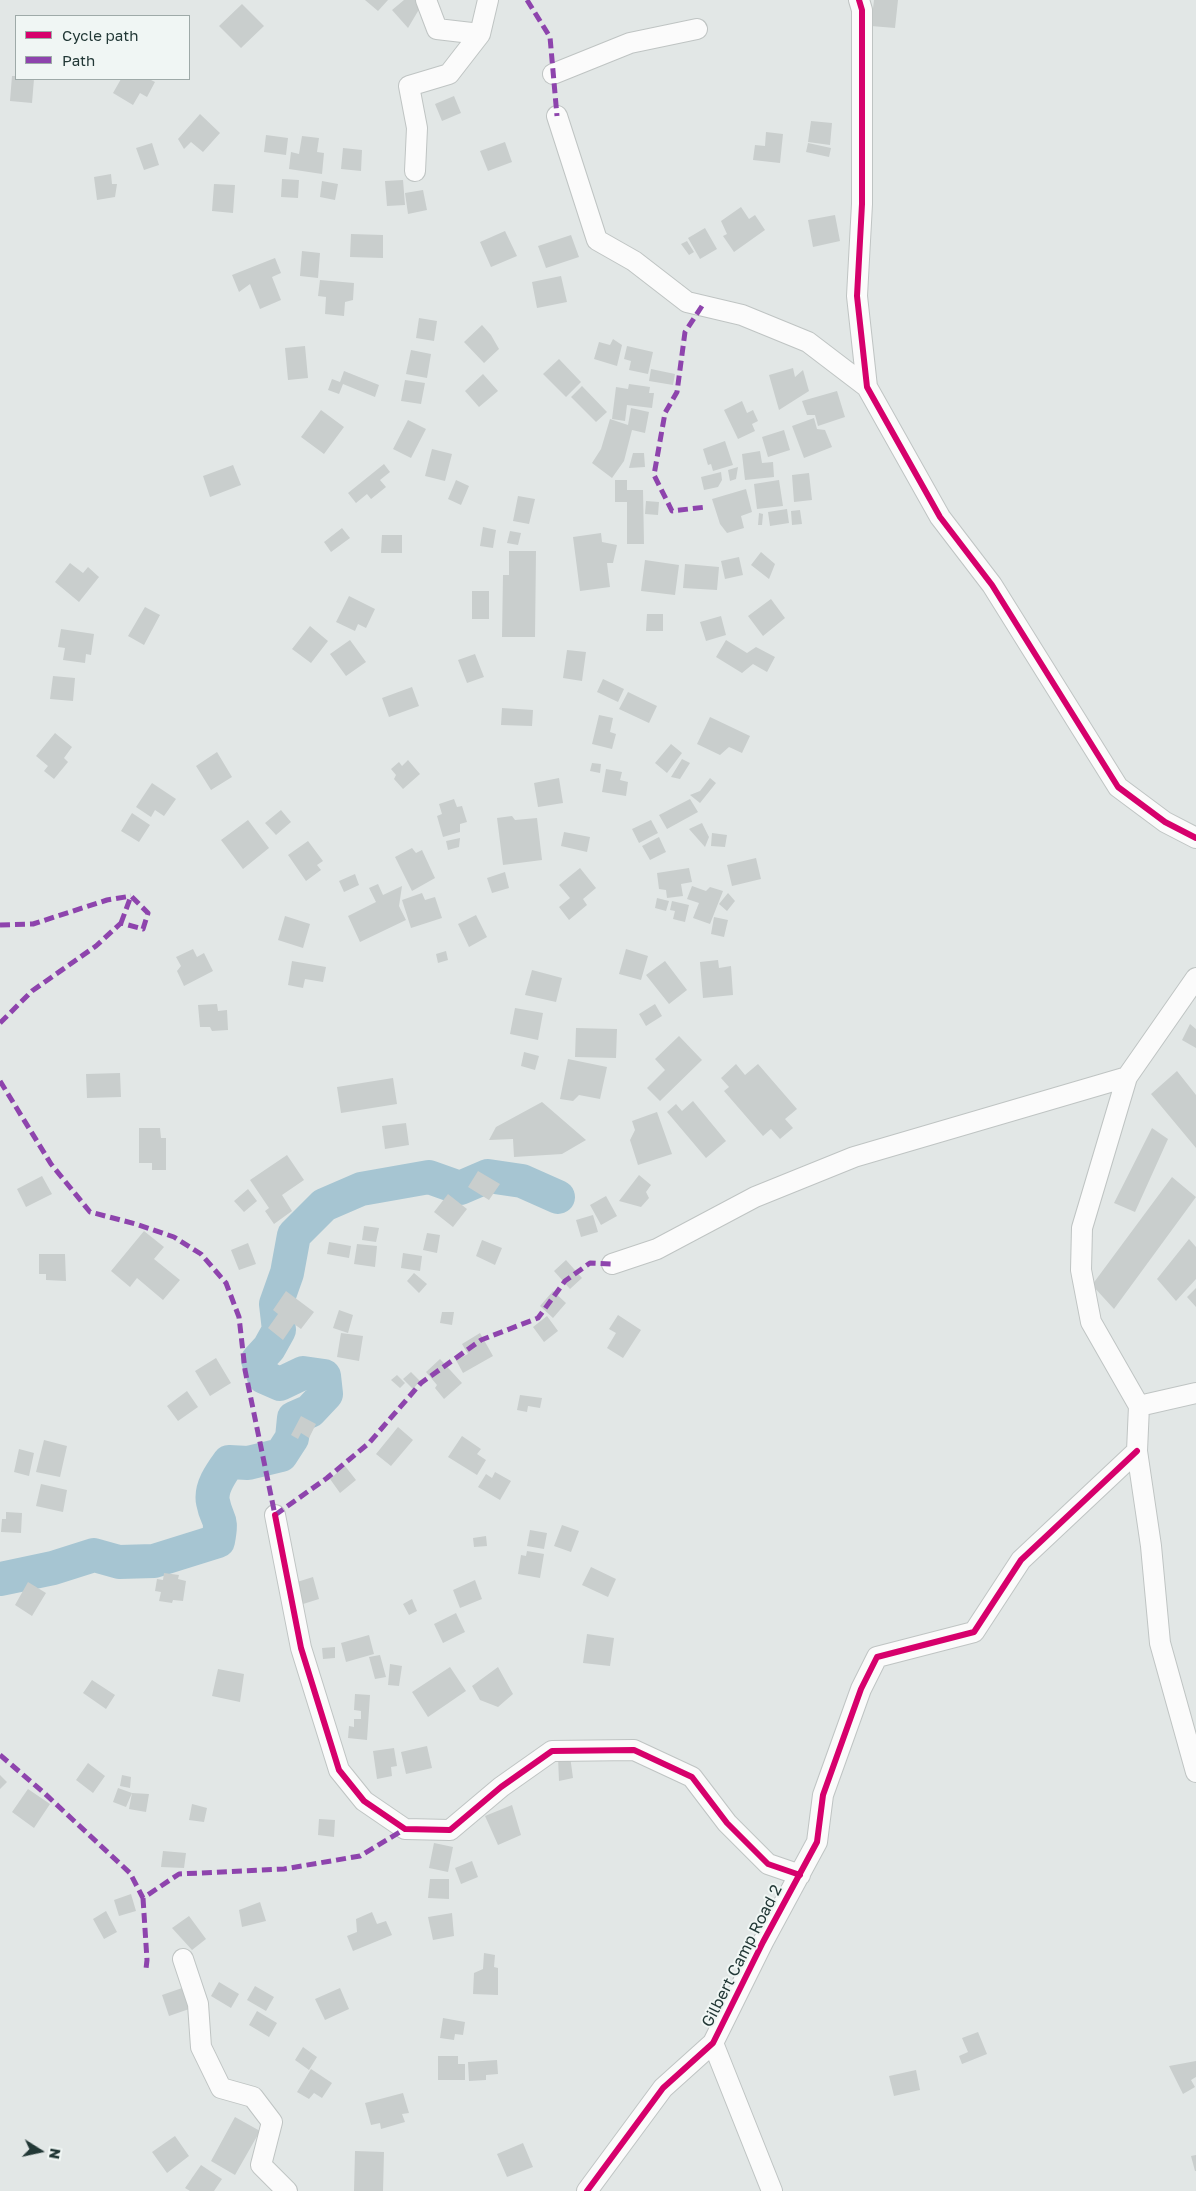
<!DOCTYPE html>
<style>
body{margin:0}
#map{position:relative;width:1196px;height:2191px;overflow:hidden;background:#e2e7e6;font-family:"Golos Text",sans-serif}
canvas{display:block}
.legend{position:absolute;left:15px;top:15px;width:175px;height:65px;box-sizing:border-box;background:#f0f6f4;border:1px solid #9eaaa8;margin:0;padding:6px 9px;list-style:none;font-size:15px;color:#223836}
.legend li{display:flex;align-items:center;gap:10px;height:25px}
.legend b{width:25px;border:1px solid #9eaaa8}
.north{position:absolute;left:15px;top:2126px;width:50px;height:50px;-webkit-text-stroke:4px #f0f6f4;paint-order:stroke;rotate:100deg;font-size:14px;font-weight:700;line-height:20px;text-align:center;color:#223836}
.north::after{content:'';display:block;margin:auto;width:18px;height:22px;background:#223836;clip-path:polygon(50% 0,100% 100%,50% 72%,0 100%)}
</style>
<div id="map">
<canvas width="1196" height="2191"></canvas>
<ul class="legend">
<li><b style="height:6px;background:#d6006c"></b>Cycle path</li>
<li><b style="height:6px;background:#8e44ad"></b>Path</li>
</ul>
<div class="north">N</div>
</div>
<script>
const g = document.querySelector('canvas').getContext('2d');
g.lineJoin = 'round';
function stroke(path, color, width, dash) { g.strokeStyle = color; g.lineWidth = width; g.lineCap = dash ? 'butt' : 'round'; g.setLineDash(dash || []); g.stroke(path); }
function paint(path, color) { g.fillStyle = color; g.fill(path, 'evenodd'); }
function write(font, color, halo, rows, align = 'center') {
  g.font = font + ' "Golos Text",sans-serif'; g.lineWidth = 4; g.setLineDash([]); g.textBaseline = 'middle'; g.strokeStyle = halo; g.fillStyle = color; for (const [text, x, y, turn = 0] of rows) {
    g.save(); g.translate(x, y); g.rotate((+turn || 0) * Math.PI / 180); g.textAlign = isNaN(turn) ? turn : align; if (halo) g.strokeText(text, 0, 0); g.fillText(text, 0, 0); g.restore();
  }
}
const river = new Path2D(`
 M0,1579L53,1568L94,1555L119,1562L154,1561L218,1541C223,1515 217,1523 213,1502C210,1488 221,1473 229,1462L248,1463L281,1455L292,1438L294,1418L310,1411L326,1394L324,1376L303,1373L280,1384L264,1377L258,1360L269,1348L279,1330L276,1304L287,1273L294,1235L324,1205L361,1189L429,1177L460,1188L488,1176L522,1181L558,1197`);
const building = new Path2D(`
 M365,0H388L378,11Z
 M404,0H416L421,6L408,28L392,10Z
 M874,0H898L895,28L871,26Z
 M242,4L264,26L241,48L219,26Z
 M12,76H16V79H34L32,103L10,101Z
 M121,79H149L155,82L147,97L140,93L133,105L113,93Z
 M454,96L461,113L442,121L435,104Z
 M200,114L220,133L203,152L191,142L184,149L178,139Z
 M811,121L832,123L830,145L808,142Z
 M766,132L783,134L780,163L753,160L755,145L765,146Z
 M266,135L288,138L286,155L264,152Z
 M302,136L319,138L317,152L324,153L322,174L289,169L291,152L299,154Z
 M505,142L512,162L488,171L480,151Z
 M152,143L159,165L144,170L136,148Z
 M808,143L831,148L829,157L806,152Z
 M343,148L362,150L361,171L341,169Z
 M111,174L112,184H117L115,197L97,200L94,177Z
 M282,179L299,180L298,198L281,197Z
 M403,180L405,205L387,206L385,181Z
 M322,181L338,184L335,200L320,197Z
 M214,184L235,185L233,213L212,211Z
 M423,190L427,210L408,214L405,193Z
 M741,207L749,219L755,215L765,230L734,252L723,236L727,234L721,221Z
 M835,215L840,241L813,247L808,220Z
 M705,228L717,249L700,259L688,238Z
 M505,231L517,256L491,267L480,242Z
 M351,234L383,235V258L350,257Z
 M571,235L579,257L546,268L538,246Z
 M687,241L694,252L689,255L681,244Z
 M302,251L320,253L318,278L300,276Z
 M275,258L281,273L272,277L281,300L260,309L250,284L239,292L232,275Z
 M561,276L567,302L537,308L532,282Z
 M320,280L354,283L353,300L345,302L344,316L325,314L326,297L318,296Z
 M419,318L437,321L434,341L416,338Z
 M482,325L491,335L499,349L484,363L464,342Z
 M613,339L622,345L617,366L594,359L599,342L610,345Z
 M305,346L308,378L288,380L285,348Z
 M627,346L653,352L648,374L629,370L631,361L624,359Z
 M411,350L431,354L427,378L406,374Z
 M559,359L581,382L566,397L543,374Z
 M793,368L795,377L803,370L809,391L779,410L769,375Z
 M651,369L675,374L673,385L649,381Z
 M344,371L379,385L375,397L343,384L339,394L328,390L332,379L340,382Z
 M483,374L498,391L479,407L465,391Z
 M405,380L425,383L421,404L401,401Z
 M629,384L650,387L649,393H654L652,408L627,405L625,421L612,419L616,387L628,389Z
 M582,386L607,412L596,422L571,397Z
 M837,391L845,417L818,426L815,415H807L802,401Z
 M742,401L747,413L753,410L758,421L752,424L755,431L738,439L724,410Z
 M631,408L649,412L645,433L632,430L624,461L612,478L592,463L601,449L610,419L628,425Z
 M321,410L344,427L324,454L301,437Z
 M814,418L817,429L825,430L832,447L804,458L792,426Z
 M408,420L426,429L411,458L393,449Z
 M784,430L790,450L768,457L762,437Z
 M725,441L733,465L713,471L711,464L708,465L703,449Z
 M432,449L452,454L445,481L425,476Z
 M760,451L762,463L773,462L774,477L745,480L742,454Z
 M633,453H644L645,467L629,468Z
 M384,464L390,472L380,480L386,487L371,499L367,494L356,503L348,493Z
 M233,465L241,485L210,497L203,476Z
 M738,467L736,479L730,481L728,470Z
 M721,472L722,480L718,487L704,490L701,477Z
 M809,473L812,500L794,502L792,475Z
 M456,480L469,486L461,505L448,499Z
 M615,480H627V490H643L644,544H627V502H615Z
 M779,480L783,506L757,509L754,484Z
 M746,489L752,512L741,516L744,528L727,533L720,524L712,499Z
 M518,496L535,499L529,524L513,521Z
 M646,501L659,502L658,515L645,514Z
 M787,509L789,523L770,526L768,512Z
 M800,510L802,524L792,525L791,511Z
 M759,513L763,514L762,525H758Z
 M483,527L496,530L493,548L480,546Z
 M342,528L350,538L331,552L324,542Z
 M510,531L521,533L518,545L507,543Z
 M601,533L602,542L617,545L613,563H607L610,587L580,591L573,537Z
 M382,535H402V553H381Z
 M509,551H536L535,637H502L503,575H509Z
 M761,552L775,564L769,579L751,565Z
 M739,557L743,575L725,579L721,561Z
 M645,560L679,565L675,595L641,591Z
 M70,563L83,573L88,567L99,577L79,602L55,582Z
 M685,564L719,567L717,590L683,588Z
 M472,591H489V619H472Z
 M349,596L375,609L366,628L358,624L355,631L336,622Z
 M771,599L785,618L763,636L748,616Z
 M145,607L160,615L144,645L128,636Z
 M647,614H663V631H646Z
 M721,616L726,635L706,641L700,622Z
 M310,626L328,641L311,663L292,649Z
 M61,629L94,634L91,655L86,654L85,663L63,660L65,648L58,647Z
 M350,640L366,662L346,676L330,654Z
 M726,640L747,653L756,647L775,657L767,672L753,664L742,673L716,657Z
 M567,650L586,652L582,681L563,678Z
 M475,654L484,677L467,683L458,660Z
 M53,676L75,678L73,701L50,699Z
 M603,679L624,689L618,702L597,692Z
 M412,687L419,706L389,717L382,698Z
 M628,692L657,706L649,723L619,709Z
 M502,708L533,710L532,726L501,725Z
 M599,715L613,718L610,732L616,734L612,749L592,744Z
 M710,717L750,736L742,753L729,747L720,755L697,744Z
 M55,733L72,747L64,758L68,762L54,779L44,771L48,766L36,756Z
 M671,744L682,753L667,773L655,763Z
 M217,752L232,777L211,790L196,766Z
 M682,759L690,763L680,779L671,777Z
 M408,760L420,774L403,789L394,779L396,775L391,769L399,762L402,766Z
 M592,763L601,764L600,773L590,771Z
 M606,769L622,772L620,780L628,782L626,796L602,792Z
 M559,778L563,803L538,807L534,783Z
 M710,778L716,783L700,803L690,795L700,791Z
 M152,783L176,799L164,816L155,810L151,817L136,807Z
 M454,799L457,807L462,806L467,822L460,824V832L443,837L437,816L442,814L439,804Z
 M690,799L698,812L667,829L659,815Z
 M281,810L291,822L276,835L265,823Z
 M132,813L150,825L139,842L121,831Z
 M512,816L515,820L537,818L542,860L503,865L497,818Z
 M248,820L269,848L243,869L221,840Z
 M651,820L658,833L639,843L632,829Z
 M702,823L709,837L705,847L689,829Z
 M564,832L590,837L587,852L561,846Z
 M712,833L727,835L725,847L711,846Z
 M659,837L666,852L650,860L642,846Z
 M460,838L459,847L448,850L446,841Z
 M308,841L323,861L317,865L321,870L306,881L288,855Z
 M412,848L416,853L422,850L435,878L412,891L395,857Z
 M756,858L761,879L732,886L727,865Z
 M580,868L596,888L583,899L587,905L569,920L559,907L570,898L559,885Z
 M689,868L692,882L681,884L683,896L667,898L666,890L659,889L657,873Z
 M505,872L509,888L492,893L487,878Z
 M355,874L359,885L344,892L339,881Z
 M378,884L383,895L402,886L399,906L406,920L360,942L348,916L376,902L369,888Z
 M692,886L706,891L710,887L723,891L710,924L693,918L699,903L687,899Z
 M422,893L425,900L435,897L442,918L411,928L402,900Z
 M728,893L735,901L727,911L719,904Z
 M657,898L669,901L666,911L655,908Z
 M672,901L689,905L685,922L673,919L675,911L670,910Z
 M476,915L487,937L469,947L458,924Z
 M285,916L310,924L303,948L278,940Z
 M714,917L728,920L724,937L711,934Z
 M193,949L197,957L204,953L213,971L184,986L177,971L181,966L176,957Z
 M626,949L648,956L641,980L619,974Z
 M446,951L448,960L438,963L436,954Z
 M718,960L719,968L731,966L733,995L703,998L700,962Z
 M292,961L326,967L323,982L305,979L303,988L288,985Z
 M665,961L687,990L669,1004L646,975Z
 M532,970L562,978L556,1002L525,995Z
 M217,1004L218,1011L227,1010L228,1030L212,1031L210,1027H200L198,1005Z
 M655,1004L662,1016L646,1026L639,1014Z
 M515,1008L543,1013L538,1040L510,1034Z
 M1190,1024L1196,1029V1048L1182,1040Z
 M576,1028L617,1029L616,1058L575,1057Z
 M679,1036L702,1060L660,1101L647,1088L665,1070L655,1059Z
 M524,1052L539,1056L535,1070L521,1066Z
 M568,1059L607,1067L600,1099L579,1095L573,1101L560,1099Z
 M736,1064L745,1075L758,1064L797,1109L785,1119L793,1128L780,1139L771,1129L763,1136L724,1091L729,1087L721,1078Z
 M1177,1071L1196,1095V1148L1151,1094Z
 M120,1073L121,1097L87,1098L86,1074Z
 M393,1078L397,1104L341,1113L337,1087Z
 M693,1101L726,1141L706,1158L667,1112L676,1104L682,1111Z
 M542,1102L586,1140L562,1154L514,1157L513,1139L489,1140L496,1127Z
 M657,1112L672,1154L638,1165L630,1140L635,1130L632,1121Z
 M406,1123L409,1145L385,1149L382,1126Z
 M139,1128H160L161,1138H166V1170H152V1163H139Z
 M1152,1128L1168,1139L1135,1212L1114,1203Z
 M287,1155L304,1180L282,1195L292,1211L274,1224L265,1211L269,1208L250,1180Z
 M478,1171L500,1184L489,1200L468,1187Z
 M639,1175L651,1185L646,1192L649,1198L641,1207L619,1201Z
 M42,1176L52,1194L26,1207L17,1189Z
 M1172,1177L1196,1197L1114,1309L1092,1285Z
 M248,1189L257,1201L244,1212L234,1201Z
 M448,1194L467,1209L453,1227L434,1212Z
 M606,1196L617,1216L601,1225L590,1205Z
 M593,1215L598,1232L581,1237L576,1220Z
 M364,1226L379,1228L376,1242L362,1240Z
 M144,1231L164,1247L154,1259L180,1280L163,1300L137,1278L130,1287L111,1271Z
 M427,1233L440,1235L437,1253L423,1250Z
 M1189,1239L1196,1247V1279L1176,1301L1157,1279Z
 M482,1240L502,1248L495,1265L476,1256Z
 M329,1242L351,1246L349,1258L327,1254Z
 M248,1243L256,1264L239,1270L231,1250Z
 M357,1244L377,1246L375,1267L354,1264Z
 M403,1253L422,1256L420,1271L401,1268Z
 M39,1254H65L66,1281L46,1280V1274H39Z
 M566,1260L582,1278L570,1289L554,1271Z
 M414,1273L427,1284L419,1293L407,1281Z
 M1196,1288V1307L1187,1297Z
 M286,1291L314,1312L301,1329L294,1324L283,1340L268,1328L278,1314L273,1310Z
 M553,1291L566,1303L553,1318L540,1306Z
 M339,1310L353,1315L348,1333L333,1328Z
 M442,1312H454L452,1325L440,1323Z
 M618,1315L641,1330L623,1358L607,1348L616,1333L609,1329Z
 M547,1316L558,1331L544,1342L533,1327Z
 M341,1333L363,1336L359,1361L337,1357Z
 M480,1333L493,1356L463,1373L456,1360L468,1354L462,1344Z
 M216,1358L231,1383L210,1396L195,1371Z
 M440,1359L462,1383L444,1399L435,1388L437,1385L426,1372Z
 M411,1372L420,1381L413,1389L403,1379Z
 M397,1375L405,1383L400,1388L391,1380Z
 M187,1391L198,1407L178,1421L167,1406Z
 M520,1395L542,1398L540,1408L528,1406L527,1412L517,1410Z
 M301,1416L316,1424L309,1438L301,1433L298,1439L291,1435Z
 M398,1427L413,1440L391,1466L376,1454Z
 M462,1436L481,1449L477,1454L486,1460L477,1475L448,1457Z
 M44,1440L67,1446L60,1477L36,1472Z
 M19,1449L34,1453L29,1476L14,1472Z
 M345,1466L356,1480L340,1493L330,1479Z
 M495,1472L511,1481L500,1500L478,1487L486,1474L492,1478Z
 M41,1484L67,1490L63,1512L36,1506Z
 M6,1512L22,1513L21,1533L1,1532L2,1519H6Z
 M562,1525L579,1531L571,1552L554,1546Z
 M530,1530L547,1533L544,1549L527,1546Z
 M486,1536L487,1546L474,1547L473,1538Z
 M527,1551L544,1554L540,1578L518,1574L521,1555L526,1556Z
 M591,1567L616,1579L608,1597L582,1585Z
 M164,1573L179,1575L178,1579L186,1581L183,1601L173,1600L172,1603L159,1601L161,1592L155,1591L157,1579L163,1580Z
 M313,1577L319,1599L303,1604L297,1582Z
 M475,1580L482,1599L460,1608L453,1590Z
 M28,1582L46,1593L32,1616L15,1605Z
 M412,1599L417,1611L409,1615L403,1604Z
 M456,1613L465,1632L443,1643L434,1624Z
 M587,1634L614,1638L610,1666L583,1663Z
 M369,1635L374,1654L346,1662L341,1643Z
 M335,1647V1658L323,1659L322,1648Z
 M380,1655L386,1677L375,1679L369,1657Z
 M390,1664L402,1666L399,1686L388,1685Z
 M450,1667L466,1691L428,1717L412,1692Z
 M498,1667L513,1694L498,1707L480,1700L472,1686Z
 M218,1669L244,1674L240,1702L212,1696Z
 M92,1680L115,1695L106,1709L83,1693Z
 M355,1694L370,1695L367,1740L348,1738L349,1726L354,1727V1719H361V1711L354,1710Z
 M427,1746L432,1768L406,1774L401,1752Z
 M394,1748L397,1766L391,1767L392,1776L377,1779L373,1751Z
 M570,1756L573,1778L559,1781L558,1757Z
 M88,1763L105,1776L93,1793L76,1780Z
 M0,1775L7,1782L0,1789Z
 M122,1775L131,1777L130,1788L120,1786Z
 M118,1788L132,1793L149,1794L146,1812L129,1809L132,1793L126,1807L113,1802Z
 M28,1789L50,1804L34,1828L12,1812Z
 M192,1804L207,1808L204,1822L189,1820Z
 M512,1805L521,1835L498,1845L485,1816Z
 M319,1819L335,1820L334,1837L318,1835Z
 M434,1843L453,1847L448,1872L429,1868Z
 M163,1851L186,1853L184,1868L161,1867Z
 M472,1861L478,1877L461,1884L455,1868Z
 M430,1879H449V1899L428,1898Z
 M131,1894L136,1911L119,1916L114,1900Z
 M260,1902L266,1921L242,1927L239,1910Z
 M106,1911L117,1932L104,1939L93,1919Z
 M372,1912L377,1924L386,1921L392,1935L353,1951L347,1936L357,1932L356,1919Z
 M452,1913L454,1936L433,1940L428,1917Z
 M189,1916L206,1939L192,1950L172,1928Z
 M484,1953L495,1955L494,1967L498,1968V1995L473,1994L474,1973L483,1969Z
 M219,1982L239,1994L231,2008L211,1996Z
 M255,1986L274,1997L266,2011L247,2000Z
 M185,1987L192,2008L169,2016L162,1995Z
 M340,1988L349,2009L325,2020L315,1999Z
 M257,2011L277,2023L269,2037L249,2025Z
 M443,2018L465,2022L463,2035L455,2034L454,2040L440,2038Z
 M978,2032L987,2054L962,2064L959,2056L968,2052L962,2038Z
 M303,2047L317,2057L309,2070L295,2060Z
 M438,2056H458V2064H465V2080H438Z
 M497,2060L498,2074L486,2075V2080L469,2081L468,2062Z
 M1196,2061V2077L1191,2080L1195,2087L1183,2094L1169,2066Z
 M311,2069L332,2083L322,2098L314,2093L309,2099L297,2092Z
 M916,2070L920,2090L894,2096L889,2076Z
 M403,2093L409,2113L402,2114L405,2122L381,2129L380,2123L371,2125L365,2103Z
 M235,2117L260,2131L235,2175L211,2161Z
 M175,2136L189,2156L167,2173L152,2152Z
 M523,2143L533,2167L507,2177L497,2154Z
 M355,2151L384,2152L383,2191H354Z
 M1196,2155V2171H1195L1191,2156Z
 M201,2165L222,2179L214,2191H190L185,2188Z`);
const minor = new Path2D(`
 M426,0L437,29L480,34L488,0
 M859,0L862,10V204L857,296L867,387L940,517L992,585L1118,787L1165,822L1196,838
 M553,74L630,43L697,29
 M557,116L597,240L634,261L687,302L742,315L808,342L867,387
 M415,171L417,128L409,86L449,74L480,34
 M1196,978L1127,1077L1082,1228L1081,1270L1091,1322L1139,1406L1137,1451L1151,1546L1160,1643L1196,1772
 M612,1264L657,1249L755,1197L854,1157L1127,1077
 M1139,1406L1196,1393
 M275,1515L301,1648L339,1770L364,1801L405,1829L450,1830L501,1787L552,1751L634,1750L692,1777L727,1823L768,1864L800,1875
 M183,1959L198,2004L201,2047L221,2088L253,2097L272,2122L261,2165L287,2191
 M713,2043L772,2191
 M587,2191L663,2088L713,2043L763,1942L817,1842L823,1795L861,1689L877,1657L974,1632L1021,1560L1137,1451`);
const quiet = new Path2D(`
 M527,0L550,37L557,116
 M702,306L685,332L677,392L665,413L654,475L672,511L706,507
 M0,925L33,924L107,900L131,896
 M0,1023L32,991L96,946L121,923L143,929L148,913L131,896L121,923
 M0,1081L51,1164L90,1212L136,1224L174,1237L201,1254L226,1283L239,1317L245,1370L275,1515L327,1478L369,1443L421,1383L481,1340L538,1318L565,1281L590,1263L612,1264
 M0,1755L42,1791L130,1873L143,1898L179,1874L284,1869L360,1856L405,1829
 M143,1898L147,1960L146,1969`);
const cycleway = new Path2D(`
 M859,0L862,10V204L857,296L867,387L940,517L992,585L1118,787L1165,822L1196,838
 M275,1515L301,1648L339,1770L364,1801L405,1829L450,1830L501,1787L552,1751L634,1750L692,1777L727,1823L768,1864L800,1875
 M587,2191L663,2088L713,2043L763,1942L817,1842L823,1795L861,1689L877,1657L974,1632L1021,1560L1137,1451`);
const streetNames = [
 ["Gilbert Camp Road 2",742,1956,-63]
];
stroke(river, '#a6c5d2', 34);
paint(building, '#c9cecd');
stroke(minor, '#bfc4c3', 22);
stroke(minor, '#fbfbfb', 20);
stroke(quiet, '#8e44ad', 5, [10, 5]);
stroke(cycleway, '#d6006c', 6);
write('16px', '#223836', '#f0f6f4', streetNames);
</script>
